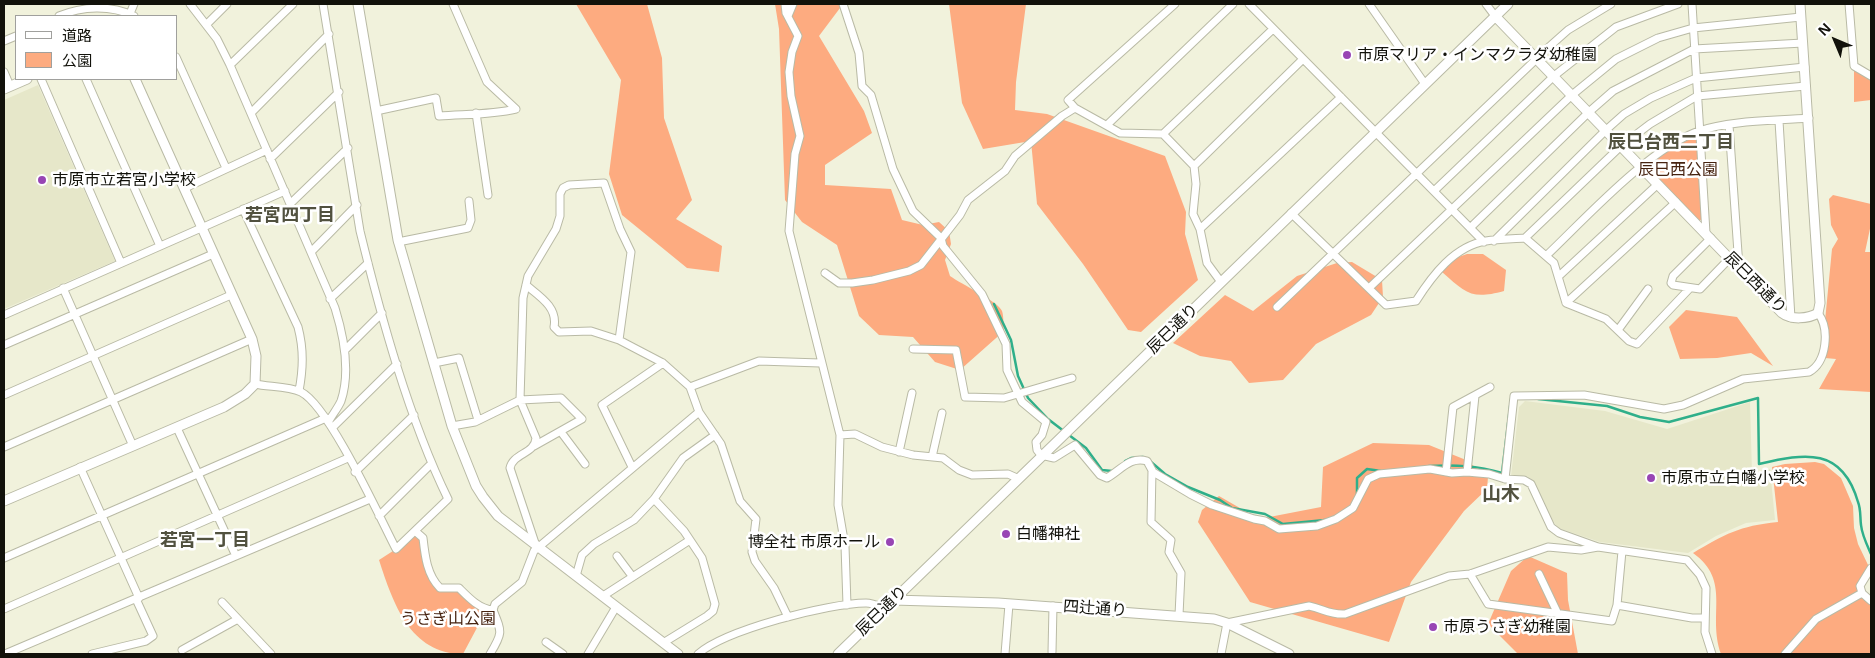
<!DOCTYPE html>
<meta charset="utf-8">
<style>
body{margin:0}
#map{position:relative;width:1875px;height:658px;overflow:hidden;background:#f1f2dc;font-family:"Open Sans","Noto Sans JP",sans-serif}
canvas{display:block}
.frame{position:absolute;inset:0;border:5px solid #12120b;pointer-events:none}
.legend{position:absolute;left:15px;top:15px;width:162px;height:65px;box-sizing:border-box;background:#fff;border:1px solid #a0a09d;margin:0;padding:6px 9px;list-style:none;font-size:15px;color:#12120b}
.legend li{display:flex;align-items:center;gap:10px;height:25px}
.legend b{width:25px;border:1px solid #a0a09d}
.north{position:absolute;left:1810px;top:15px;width:50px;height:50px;-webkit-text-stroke:4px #fff;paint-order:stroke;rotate:315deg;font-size:14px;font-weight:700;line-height:20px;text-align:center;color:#12120b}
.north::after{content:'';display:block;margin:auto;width:18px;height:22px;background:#12120b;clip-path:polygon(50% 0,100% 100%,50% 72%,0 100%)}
</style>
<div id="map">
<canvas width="1875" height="658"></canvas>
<div class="frame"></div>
<ul class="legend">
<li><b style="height:6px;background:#fff"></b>道路</li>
<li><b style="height:14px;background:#fdab80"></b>公園</li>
</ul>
<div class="north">N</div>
</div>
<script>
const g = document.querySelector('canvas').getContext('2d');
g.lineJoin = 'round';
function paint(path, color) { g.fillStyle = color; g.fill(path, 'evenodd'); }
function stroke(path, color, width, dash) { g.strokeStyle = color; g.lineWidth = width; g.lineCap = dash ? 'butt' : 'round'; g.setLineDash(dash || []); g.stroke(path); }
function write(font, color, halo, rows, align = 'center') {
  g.font = font + ' "Open Sans","Noto Sans JP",sans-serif'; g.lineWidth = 5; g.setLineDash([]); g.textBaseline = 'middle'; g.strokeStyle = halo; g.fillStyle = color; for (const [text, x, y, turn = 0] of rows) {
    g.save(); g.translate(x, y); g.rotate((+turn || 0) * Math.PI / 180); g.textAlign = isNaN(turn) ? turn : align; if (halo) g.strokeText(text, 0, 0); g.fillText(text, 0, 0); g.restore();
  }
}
const built = new Path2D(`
 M38,85L115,261L4,309V100Z
 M1525,401L1605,411L1667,429L1750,402L1752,474L1770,469L1775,520L1746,523L1716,536L1688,553L1600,542L1558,528L1551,518L1533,480L1527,476H1511L1519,407Z`);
const green = new Path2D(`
 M576,4H647L662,58L664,118L692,200L676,219L722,246L719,272L687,268L622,215L609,174L621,80Z
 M775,4H843L819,36L864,111L872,133L825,165V185L891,189L902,220L923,225L939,222L949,231L951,244L945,260L950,276C961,284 999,302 1002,311C1004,317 1003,325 1004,331L960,370L935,362L913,337L879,335L859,316L837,245L802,222L785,200L779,29Z
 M949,4H1026L1016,82L1015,110L1047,114L1165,156L1186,212L1185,234L1198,280L1141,332L1128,330L1083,264L1037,204L1031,141L983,149L962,103Z
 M1854,66L1871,76V100L1854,102Z
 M1694,137L1697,139L1702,219L1699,221L1648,169L1649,165L1667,151Z
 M1833,195L1871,204V224L1865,252H1871V392L1819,389L1836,359L1825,358L1827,351L1825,321L1832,249L1838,239L1831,225L1829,199Z
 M1467,254H1483L1506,270L1504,291C1471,300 1466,293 1442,272L1447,261Z
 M1352,262L1382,280L1383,297L1371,315L1316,344L1283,380L1249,383L1231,361L1200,356L1173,343L1225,295L1253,311L1297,276L1337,263Z
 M1686,310L1737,317L1773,366L1751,353L1717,358L1680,359L1669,327Z
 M1373,443L1429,445L1466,460L1488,477L1487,489L1464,511L1411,582L1389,642L1250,602L1198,522L1202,510L1219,496L1259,519L1321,507L1323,467Z
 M1815,462L1824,464L1841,478L1853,506L1854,528L1858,544L1869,567L1861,587L1871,598V654H1721C1707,614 1732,581 1693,553C1725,534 1739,526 1778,522L1772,467L1785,464Z
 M415,531C432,546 424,573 440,588H459L487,609L463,654C410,654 393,603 379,560L396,549Z
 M1528,556L1567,573L1568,600L1578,654H1518L1488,624L1511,571Z`);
const stream = new Path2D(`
 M994,304L1011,340L1018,376L1028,398L1048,419L1086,448L1102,470L1112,471
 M1538,399L1607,406L1640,417L1669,422L1758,398L1759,464C1806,453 1842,447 1858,502C1861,509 1860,518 1861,525C1862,535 1867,545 1871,554
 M1125,461L1131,458L1143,457
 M1150,461L1165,474L1188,487L1220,500L1232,508L1265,514L1283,524L1325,520
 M1429,466C1454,465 1477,465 1502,473L1511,399
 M1357,495V478L1367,469L1381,471`);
const minor = new Path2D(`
 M190,4L217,39L230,65L335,308C344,337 351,371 341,401C338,408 332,415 329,421
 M785,4L786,13L798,36L792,52L789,72L791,96L800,136L795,154L789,231L840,435L838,505L845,546L847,605
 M843,4L859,53L862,86L871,95L893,169L913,211L941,238L943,246L982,294L1006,344L1007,370L1022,402L1046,422L1042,435L1036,442L1037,450L1041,455L1054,458L1075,445L1100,475L1107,478C1121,470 1130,456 1147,461L1153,472L1190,494L1212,505L1254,519L1265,521L1279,529L1317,526L1336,519L1353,508L1368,479L1379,474L1430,469L1452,473L1467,472L1489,474L1505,479L1524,480L1531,484L1551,527L1559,533L1598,547L1687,560L1700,575L1706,588L1705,632L1712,654
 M1175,4L1068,100L1075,108L1120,133L1163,134L1194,166L1196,184L1193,214L1200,229L1341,97
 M1249,4L1484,242
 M1369,4L1425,84
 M1486,4L1495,16
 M1692,4L1706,233
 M1849,4L1854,66L1871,76
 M59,16C82,6 111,5 134,16
 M129,16L134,4
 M788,16L793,4
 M207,24L227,4
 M4,41L16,36
 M176,57L226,168
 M230,65L293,4
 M4,72L10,86
 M41,79L121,263
 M86,79L160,246
 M376,111L436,98L439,116C465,114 491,115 516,109L487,82L453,4
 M251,113L329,34
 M476,113L488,195
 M1779,121L1791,318
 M1108,124L1233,4
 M1729,125L1739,267
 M1163,134L1273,29
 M270,159L339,92
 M1194,166L1303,59
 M185,188L267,150
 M1434,191L1554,76L1616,27L1678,4
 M290,204L348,148
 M243,209L298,327C304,350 303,369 299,391
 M1291,213L1386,305L1416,301C1432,276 1454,246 1486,241C1499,239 1512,239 1525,238L1554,263L1566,303L1606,319L1629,341L1637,344L1690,288
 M1470,228L1589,112L1613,91L1694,49L1803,43
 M1200,229L1207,263L1221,282
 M1525,238L1621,146L1650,124L1697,96L1806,86
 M1711,238L1673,276L1671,283L1673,285L1700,289L1730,258
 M1494,241L1606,130L1624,114L1651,98L1696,78L1805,67
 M398,242L468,228L471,220L469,201
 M311,252L357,205
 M1546,256C1585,219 1649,148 1699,131C1731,120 1775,121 1809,118
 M825,273L839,283H852L873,280L909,271L921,265L960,215L968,200L1005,171L1015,156L1062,116L1075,108
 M1559,276L1658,184
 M526,285C539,296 558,307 554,327L559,332L591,331L619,340L663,363L690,387L699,412L721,444L740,501L756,519L752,552L755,561L774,588L788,617
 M63,288L133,446
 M1369,288L1572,95L1616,59L1658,38L1693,28L1801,17
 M330,299L368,263
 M1566,303L1676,202
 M1277,307L1550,46L1568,30L1611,4
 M4,315L285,191
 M1618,330L1648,289
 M4,345L213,254
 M913,349L956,350L965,397L1004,398L1072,378
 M345,350L382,313
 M434,363L459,358L478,420
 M255,384C268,387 288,386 301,392C329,406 379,516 396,549L448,499C409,419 381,317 360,231L323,4
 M690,387L759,361L820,363
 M4,395L231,295
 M452,426L475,422L520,400L561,398L582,419L534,446
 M177,428L236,556
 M332,428L397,364
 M561,432L585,464
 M840,435L855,434L882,447L913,455L943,458L959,470L972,475L1008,474L1017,478
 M4,447L252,339
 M899,452L912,393
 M932,457L942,413
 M80,467L139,598
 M632,467L602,405L663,363
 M1152,470L1151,522L1171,540L1169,552L1181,573L1179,615
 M355,472L414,415
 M1446,472L1453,407L1490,387
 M1467,472L1475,396
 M1505,479L1514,396L1584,395L1664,409L1683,405L1743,379L1809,372C1827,362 1830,329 1818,313
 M654,499L684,531L702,558L715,604L713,611L707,616L663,643
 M379,516L431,464
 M415,531L423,538C425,556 427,575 440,588H459C468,597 479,609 493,610
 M535,543L510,468C513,453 535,454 536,438L520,400L523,298L528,276L556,229L560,216V194L563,188L569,185L604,183L620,229L631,252L619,340
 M617,556L632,576
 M4,558L326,418
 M1871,568L1860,586L1862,593L1871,601
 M1470,574L1488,604L1612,621L1617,605L1622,551
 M1539,574L1558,614
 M576,576L582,555L594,544L634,520L654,499L683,458L715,435
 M603,596L690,540
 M222,602L271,654
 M1617,605L1692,618H1705
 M4,609L348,458
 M546,642L563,654
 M182,650L238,619
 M1052,652L1053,606
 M5,654L370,499
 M92,654L146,641L153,636L136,599
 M490,654C503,633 502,632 493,610L495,604L522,582L534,551L699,412
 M588,654L616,607
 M698,654C725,630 829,603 866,603C872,603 879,606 884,608
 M1005,654L1009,604
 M1221,654L1227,623L1309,606C1324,609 1329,615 1345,614L1449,576L1470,574L1548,547L1581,550L1598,547
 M1785,654L1816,619L1862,593`);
const tertiary = new Path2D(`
 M358,4L398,240L452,426L476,486L483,497L498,516L678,654
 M1495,16L1782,313C1791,320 1808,319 1818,313L1820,303L1800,4
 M4,89L27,79
 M4,501L224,407L245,394L255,384L256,356L252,339L135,79
 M893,600L998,603L1214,619L1227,623L1289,654
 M838,654L1508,4`);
const markers = [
 [1347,55,5,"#9845b4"],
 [42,180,5,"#9845b4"],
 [1651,478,5,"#9845b4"],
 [1006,534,5,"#9845b4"],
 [890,542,5,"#9845b4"],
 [1433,627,5,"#9845b4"]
];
const poiNames = [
 ["市原マリア・インマクラダ幼稚園",1357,55],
 ["市原市立若宮小学校",52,180],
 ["市原市立白幡小学校",1661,478],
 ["白幡神社",1016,534],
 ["博全社 市原ホール",880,542,"right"],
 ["市原うさぎ幼稚園",1443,627]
];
const parkNames = [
 ["辰巳西公園",1678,170],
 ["うさぎ山公園",448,619]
];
const streetNames = [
 ["辰巳西通り",1755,283,45],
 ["辰巳通り",1173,329,-44],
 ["四辻通り",1095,609,4],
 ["辰巳通り",882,611,-44]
];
const neighbourhoodNames = [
 ["辰巳台西二丁目",1671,143],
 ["若宮四丁目",290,216],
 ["若宮一丁目",205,541]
];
const quarterNames = [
 ["山木",1501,495]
];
paint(built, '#e6e7c9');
paint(green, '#fdab80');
stroke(stream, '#2faf8a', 2.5);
stroke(minor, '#b9baa5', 9);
stroke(tertiary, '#b9baa5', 11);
stroke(minor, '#fff', 7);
stroke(tertiary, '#fff', 9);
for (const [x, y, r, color] of markers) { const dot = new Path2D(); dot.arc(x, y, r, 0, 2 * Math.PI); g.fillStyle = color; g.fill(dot); stroke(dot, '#fff', 2); }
write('16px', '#12120b', '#fff', poiNames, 'left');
write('16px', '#462310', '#fff', parkNames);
write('16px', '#12120b', '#fff', streetNames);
write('bold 18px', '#51513f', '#fff', neighbourhoodNames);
write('bold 19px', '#51513f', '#fff', quarterNames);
</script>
